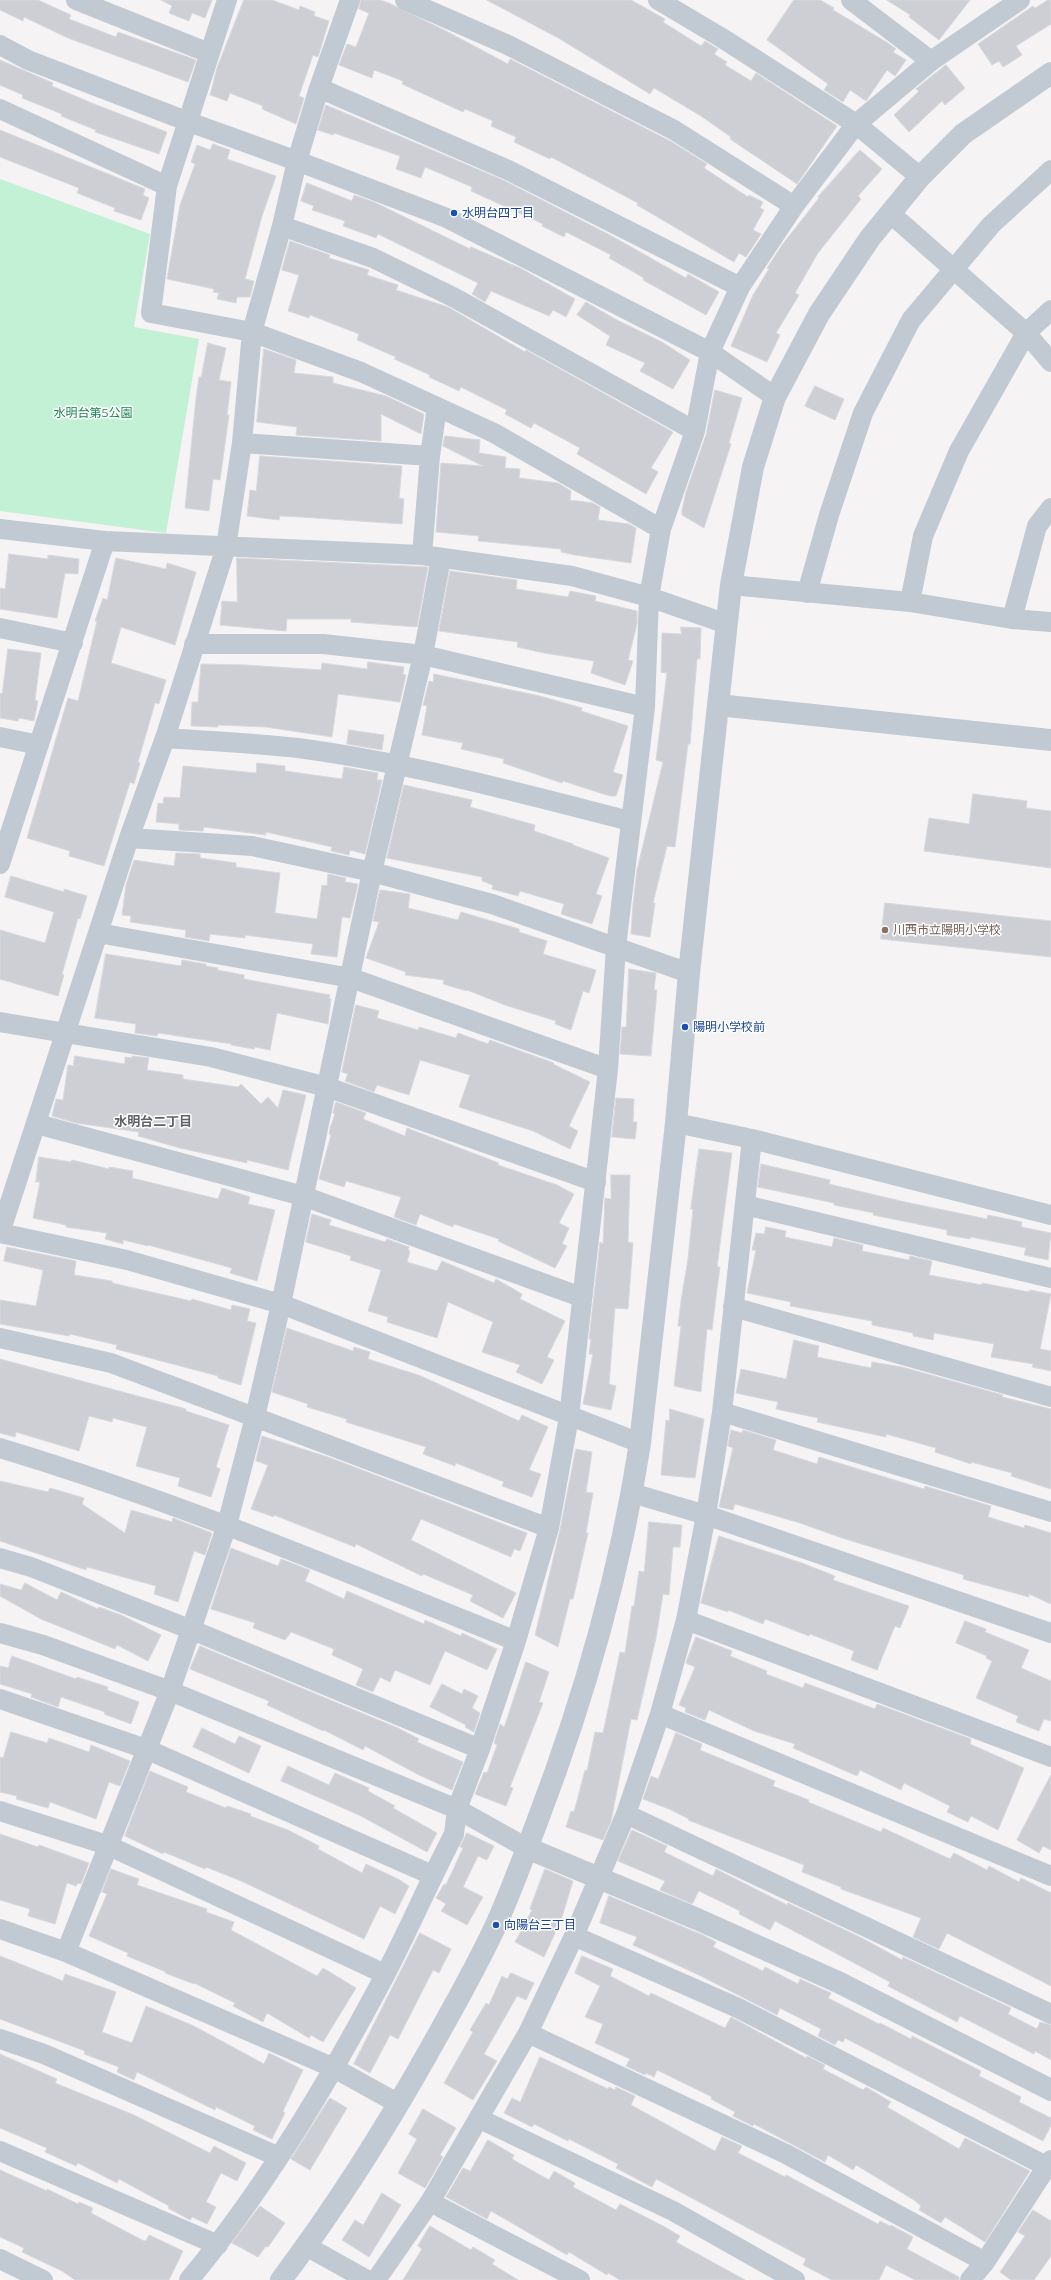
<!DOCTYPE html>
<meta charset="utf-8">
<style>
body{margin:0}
canvas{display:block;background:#f5f3f3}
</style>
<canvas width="1051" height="2280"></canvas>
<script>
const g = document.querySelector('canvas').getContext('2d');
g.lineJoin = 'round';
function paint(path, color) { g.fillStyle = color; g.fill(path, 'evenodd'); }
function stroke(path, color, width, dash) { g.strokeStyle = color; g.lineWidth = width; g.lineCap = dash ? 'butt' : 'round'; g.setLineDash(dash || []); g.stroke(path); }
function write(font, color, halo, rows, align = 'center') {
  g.font = font + ' Montserrat,"Noto Sans JP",sans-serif'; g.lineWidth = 3; g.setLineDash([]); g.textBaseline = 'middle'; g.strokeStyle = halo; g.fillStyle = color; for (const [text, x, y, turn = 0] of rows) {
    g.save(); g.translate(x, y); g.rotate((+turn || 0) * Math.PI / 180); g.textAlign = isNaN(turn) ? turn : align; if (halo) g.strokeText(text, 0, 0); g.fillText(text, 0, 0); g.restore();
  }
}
const green = new Path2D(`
 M0,179L150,234L134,327L199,339L166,533L0,511Z`);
const building = new Path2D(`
 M0,0H38L71,15L69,19L116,37L118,32L196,60L188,82L68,38L24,17L23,21L0,10Z
 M161,0H212L205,18L192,13L189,21L169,13L172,6Z
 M244,0H272L299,10L300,6L315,12L314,16L329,21L318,57L313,55L299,96L304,98L296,124L262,109L263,106L230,93L227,101L210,95L217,68Z
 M361,0H380L389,3L448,32L508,64L510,59L672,142L707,164L704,168L748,197L749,195L763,202L760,208L764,210L753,230L761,234L746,257L739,253L734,262L637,205L638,203L551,157L550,159L514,142L516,137L491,126L493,121L465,109L463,112L402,84L403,81L374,70L372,78L339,65L347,44L356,47L369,13L359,9Z
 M487,0H631L665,19L663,22L701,46L705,41L718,49L714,54L727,62L725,65L751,81L756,73L837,126L797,184L730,139L731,137L701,116L654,88L650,94L560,39Z
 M794,0H820L834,8L833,10L888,43L896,49L893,52L906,60L895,76L887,70L866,101L850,90L843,102L824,90L828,84L767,40Z
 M887,0H970L939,40L909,17L910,15Z
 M1048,0H1051V24L1016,46L1022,55L1003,67L999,61L992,65L978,44L1033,6L1035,8Z
 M0,60L53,83L52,86L94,104L167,132L159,154L95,132L96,130L61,116L62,114L22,98L23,95L0,85Z
 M946,65L965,88L945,105L942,101L909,132L894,115L919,91L916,89Z
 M326,105L503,180L610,235L686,278L688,274L719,292L706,315L643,280L644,278L609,258L611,255L566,232L564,237L542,226L543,224L471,191L472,187L425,167L421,178L396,169L400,156L334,133L333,135L318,130Z
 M0,130L145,189L143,195L149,198L141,220L114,211L115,208L77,193L79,188L0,157Z
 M213,144L230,150L227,159L276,176L262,216L245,279L254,281L250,297H237L236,303L217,299L219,293L213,292L214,289L167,279L180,205L195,164L191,162L197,145L210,150Z
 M860,150L882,169L858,196L861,199L818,253L795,293L799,295L776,333L780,335L767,362L731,346L753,295L769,269L767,268L782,245L819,198L818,197Z
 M307,183L352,201L354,195L374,202L470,249L471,247L520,268L575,299L566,317L553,310L549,316L491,291L485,302L472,294L478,283L378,234L376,238L343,226L345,221L312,210L314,206L301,201Z
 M290,241L330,255L329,258L369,270L367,275L398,285L396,290L448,307L525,352L526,350L673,432L651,468L658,472L646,494L577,454L580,448L534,423L531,428L505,414L507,410L461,387L459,391L429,377L430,375L394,359L396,357L357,340L359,334L310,315L309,318L288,311L299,275L282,270Z
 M586,302L615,319L662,342L690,360L673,389L640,371L645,363L606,345L610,336L577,315Z
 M208,343L226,348L219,380L231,382L227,415H229L220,480L213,479L209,511L185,508L196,398L199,377H201Z
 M264,349L296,360L294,373L333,377V383L386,396L424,414L421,434L381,414V441L296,435L297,427L257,422Z
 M815,386L844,399L835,420L805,406Z
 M715,390L742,398L729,443L731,444L704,528L682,515V510L686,492L706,435Z
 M445,436L480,440L479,453L506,457L505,468L520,469L519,478L558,483L571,491L570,500L593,503L600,507L598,520L629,524L636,528L631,563L575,555L561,552V549L478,541L479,536L436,532L441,463L483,466L443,446Z
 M260,456L402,466L399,498L404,499L402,524L301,517L280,516L279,520L247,516L250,490L256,491Z
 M9,554L48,559V555L79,559L78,574L65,573L57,618L0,609V588L5,589Z
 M116,558L166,569L167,563L196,572L175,645L121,627L111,663L166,680L159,704L155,703L138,762L140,763L134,784L130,782L104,866L69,856L70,851L27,838L68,698L78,701L97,621H95L103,598L107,600Z
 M237,558L428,567L417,627L351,622V619H287L286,631L220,625L222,601L237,602Z
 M450,571L517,580L516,589L568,597L570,591L596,596L595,601L637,611V624L628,660L633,661L625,685L591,673L594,661L544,653L517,647L518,642L439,631Z
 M681,627L701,628L700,659H697L690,744H688L675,847L667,846L653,903H655L650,937L631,934L633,904L637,870L663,762L656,760L667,673L661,672L662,633L681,634Z
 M8,649L41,653L35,700L38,701L34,721L19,718L18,721L0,718V693L2,694Z
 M368,662L404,667L403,674L406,675L400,702L338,694L332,737L266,727L218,725V727L191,726L192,702H198L201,664L246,665L321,670L322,663L367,669Z
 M434,674L540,696L582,708L581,711L628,726L613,772L623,775L616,796H610L563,781L562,783L503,763L504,759L461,749L463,743L422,735L427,706L423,705L429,681L433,682Z
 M349,730L384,735L382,750L347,744Z
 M257,763L285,766V771L342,779L344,767L378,773L377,780H382L365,854L350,850L349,855L331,851L332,847L266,832V835L204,827L203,831L179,830V824L156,822L158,803L163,804L164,797L180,798L183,766L256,773Z
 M404,785L472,800L470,807L535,825L534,831L573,844V845L609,858L596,894L602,896L592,924L561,914L564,904L520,891L518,896L492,889L493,885L482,881V877L387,858Z
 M973,794L1027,801L1026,808L1051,811V868L924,851L929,818L969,824Z
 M176,853L200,854V858L236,863V867L280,873L275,913L317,919L322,885L327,886L328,874L346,878L345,882L358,884L350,918L342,917L337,957L311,954L313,944L245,935V938L210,934L209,941L185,937L186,930L130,922L131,916L122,915L126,885L134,860L174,866Z
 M11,876L64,892V889L87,896L80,919L78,918L62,974L64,975L58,996L0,979V930L45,943L54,912L5,897Z
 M380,890L410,894L408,908L458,920L461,912L519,929V932L547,941L543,954L596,970L589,993L583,991L571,1030L555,1024L556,1021L505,1005L467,990V991L443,984L444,980L405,975L406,972L366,958L379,922L373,921Z
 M885,903L1051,921V957L881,939Z
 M106,954L181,966L182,960L206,964V966L218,968L217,970L244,975V979L330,995L329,998L331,999L328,1024L277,1013L270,1050L255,1047L254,1049L231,1045L232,1044L158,1033L157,1036L135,1033L136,1024L95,1018Z
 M629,969L656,973L654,990H657L651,1056L620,1054L622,1027H626Z
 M356,1005L379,1011L377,1018L418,1030L419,1027L456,1038L458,1033L488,1044L490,1040L554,1063L553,1064L590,1082L569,1126L578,1131L570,1149L533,1131L459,1107L470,1075L420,1060L409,1095L377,1085L374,1092L345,1081L348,1074L342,1072Z
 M75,1056L125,1064V1057L132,1058V1056L149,1058L147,1070L183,1075V1079L238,1087L241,1084L261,1104L268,1097L278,1108L283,1090L306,1095L288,1170L247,1160V1163L180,1148L138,1136L139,1132L76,1123L52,1116L56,1099L63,1100L68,1065L73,1066Z
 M616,1098L634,1099L633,1122H637L635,1139L612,1137Z
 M336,1102L366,1113L363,1119L405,1136L407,1128L499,1163L498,1165L557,1185L574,1194L559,1223L569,1228L562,1244L567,1246L555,1268L498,1241L499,1239L454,1224L453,1227L420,1214L416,1225L394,1217L401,1197L346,1181L344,1187L319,1179L331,1135L329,1134L330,1128L335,1114L333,1113Z
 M699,1149L732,1153L717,1267H720L717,1289L712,1330L707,1329L701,1392L674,1386L681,1326H678L681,1301L688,1259L693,1209H691Z
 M39,1157L71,1162L72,1160L109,1169V1167L133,1171L132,1178L218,1199L222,1188L250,1197L248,1204L275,1210L257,1281L230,1273L232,1268L148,1245V1246L123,1240V1244L105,1239L107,1233L66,1227V1225L33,1218L40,1182H36Z
 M761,1164L830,1180L829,1184L905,1202L987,1219L988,1215L1022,1222L1021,1227L1051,1233L1048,1260L1024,1255L1026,1248L971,1237L970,1239L947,1235V1230L873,1215L874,1213L834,1205V1203L758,1187Z
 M611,1175H630L628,1242L633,1243L628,1309L615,1308L609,1384L616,1386L611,1410L583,1404L593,1354H589L591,1339H589L600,1242L603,1244L605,1198L611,1199Z
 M312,1214L331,1220L329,1225L385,1242L387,1239L409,1247L408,1250L410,1251L407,1262L437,1271L442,1261L494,1283L496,1279L522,1294L520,1299L565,1321L547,1357L554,1360L542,1384L516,1372L520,1365L482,1352L493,1322L448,1302L437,1338L387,1322L388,1317L368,1311L381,1270L350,1260L351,1256L306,1242Z
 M766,1227L786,1231L785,1237L832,1247L834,1238L863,1245L862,1251L909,1260L910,1256L932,1261L929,1275L982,1285V1283L1029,1292L1030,1290L1051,1294L1040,1349L1051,1351V1371L1032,1367L1033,1364L991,1357L994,1344L934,1333L933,1340L913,1336V1333L872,1325V1321L790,1306L791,1302L747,1293L756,1250H752L756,1233L764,1234Z
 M7,1247L76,1261L74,1275L112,1281V1283L191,1301L192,1299L231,1310L232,1305L250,1309L247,1321L256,1323L241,1385L218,1378V1376L116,1349L117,1345L70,1334L69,1336L0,1324V1300L36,1306L43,1270L4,1261Z
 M287,1328L353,1351L354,1347L370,1352L368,1359L421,1376L519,1421L522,1415L548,1427L529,1470L541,1474L532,1497L502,1486L504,1482L456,1463L455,1466L423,1454L426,1447L346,1422L347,1419L307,1407L308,1404L272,1392Z
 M794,1340L819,1346L817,1357L871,1368L872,1362L902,1367L1003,1395L1002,1397L1051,1409V1489L1011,1476L1012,1473L971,1462V1464L935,1452L936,1448L886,1434V1437L817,1422L818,1418L776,1409L778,1402L736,1393L741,1369L786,1379Z
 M0,1359L186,1409V1411L229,1425L216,1467L220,1469L211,1497L178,1486L180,1478L136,1466L147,1427L113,1418L112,1422L89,1416L79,1451L16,1432L15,1437L0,1433Z
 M670,1409L704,1419L695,1478L661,1475L666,1420L669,1421Z
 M731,1430L742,1433L743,1430L776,1440L773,1450L817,1464L819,1457L924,1489L925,1486L991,1506L988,1517L1024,1528L1025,1525L1051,1533V1604L1029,1594V1597L963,1579L964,1575L842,1538L800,1523L735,1504L733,1510L719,1507L733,1448L728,1446Z
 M262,1436L328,1457L527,1533L520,1551L514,1549L511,1557L421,1519L411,1540L516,1593L503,1618L470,1601L473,1595L423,1574L422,1576L356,1544L355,1547L274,1515V1517L251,1509L268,1465L256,1461Z
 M576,1449L592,1452L586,1492L593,1493L586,1533H588L573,1599H570L558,1647L535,1635L560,1530Z
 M0,1481L48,1492L50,1488L84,1498L82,1504L125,1533L131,1510L172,1522L173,1518L212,1533L205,1555L194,1551L178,1602L154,1594L156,1586L87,1567L86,1570L0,1541Z
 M649,1522L682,1525L680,1547H673L669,1595L663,1594L656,1638L637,1720L631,1719L611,1821L603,1840L566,1827L571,1811L574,1812L585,1770L587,1771L595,1732L603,1733L620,1652L625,1653L632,1606H634L639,1571L644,1572Z
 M719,1536L802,1563L835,1576L833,1580L909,1606L900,1628L895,1626L877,1670L851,1660L854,1651L810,1634L809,1636L765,1619L763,1624L728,1610V1612L701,1603Z
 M231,1548L278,1566L281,1559L310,1570L305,1581L344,1599L347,1591L424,1624L425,1620L461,1636L462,1633L497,1649L487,1670L445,1651L430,1685L395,1670L390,1682L380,1677L373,1692L356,1685L363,1669L332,1655L334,1649L291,1632L285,1640L253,1628L255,1623L211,1609Z
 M25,1583L57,1600L61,1592L98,1609L99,1607L121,1615L161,1635L148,1661L117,1645L115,1649L41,1619L0,1596V1584L21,1590Z
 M965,1621L986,1629L985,1632L1029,1650L1021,1668L1051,1681V1721L1044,1719L1039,1731L1016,1722L1018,1716L976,1698L992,1661L986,1658L987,1656L956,1643Z
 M696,1637L732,1651L730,1656L767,1671L766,1674L803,1688L805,1683L875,1709L877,1704L971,1739L970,1744L1024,1768L998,1830L971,1816L968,1822L947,1812L950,1806L904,1783L901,1790L860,1770L857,1776L793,1748L795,1744L754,1731L709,1710L705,1720L685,1712L686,1708L679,1705L695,1667L686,1663Z
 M200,1646L398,1728L419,1739L417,1742L463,1762L452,1790L419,1775L365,1746L363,1750L324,1730L323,1731L267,1705L269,1701L190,1669Z
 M12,1656L76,1679L77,1677L108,1687L107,1690L139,1702L131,1724L104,1714L105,1712L61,1697L58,1707L31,1697L32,1694L0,1684V1666L8,1668Z
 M526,1662L549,1672L539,1702L543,1703L510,1787L513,1788L506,1806L475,1794L484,1772L487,1773L497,1745L494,1743L500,1724L504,1727Z
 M442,1684L462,1694L464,1689L478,1696L472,1708L480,1713L474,1732L465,1727L466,1725L430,1707Z
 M202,1728L235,1744L239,1736L261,1746L249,1773L193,1747Z
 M11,1732L47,1743L49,1738L89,1752L91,1745L130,1761L120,1786L109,1782L96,1819L50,1802L48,1808L16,1799L17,1796L0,1792V1757L3,1758Z
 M676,1733L702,1744L700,1750L775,1781L773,1786L809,1800L808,1802L881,1832L883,1828L950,1859L954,1853L987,1870L989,1866L1019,1882L1021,1878L1051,1893V1986L947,1933L939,1949L913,1937L921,1918L841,1889V1887L802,1872L804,1865L688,1820L689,1819L669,1809L643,1799L651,1776L658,1779Z
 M288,1766L329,1785L335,1773L369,1788L368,1791L395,1806L393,1808L437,1833L427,1852L359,1815L281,1781Z
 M150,1771L188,1787L186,1792L226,1808L227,1806L251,1814L250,1816L288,1830L319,1846L318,1849L362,1873L366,1864L398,1879L409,1886L395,1914L380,1906L364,1939L241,1881L206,1867L205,1869L164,1852L163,1854L125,1836Z
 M1051,1775V1850L1043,1846L1039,1853L1017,1840Z
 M632,1830L667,1846L664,1852L713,1876L716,1869L787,1905L788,1903L862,1938L902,1960L903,1957L1011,2008L1008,2014L1037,2029L1040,2022L1051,2025V2060L1035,2051L1034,2054L960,2016L957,2022L888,1986L890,1982L775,1921L770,1930L739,1914L740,1911L699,1891L692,1904L660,1890L665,1881L618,1861Z
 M467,1833L494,1846L487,1860L478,1856L463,1887L483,1897L467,1925L441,1911L446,1904L436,1898L444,1884L446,1885L463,1848L460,1847Z
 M0,1834L38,1847L39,1845L89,1863L81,1884L78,1883L76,1886L67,1883L55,1924L28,1916L30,1909L0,1900Z
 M111,1869L139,1879L137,1885L207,1909L206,1912L234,1922L231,1930L317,1976L323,1968L356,1988L323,2042L311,2035L309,2038L267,2013L263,2022L233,2006L235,2003L194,1983V1984L165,1973L166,1972L127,1956L128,1953L89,1936L107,1894L102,1892Z
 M545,1869L573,1881L561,1920L544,1957L515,1942L532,1910L530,1909Z
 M609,1896L705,1936L716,1942L713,1947L763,1971L765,1967L798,1984L800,1979L831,1993L828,1998L879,2024L880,2023L911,2039L912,2036L981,2071L979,2076L1021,2097L1019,2102L1051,2118V2125L1043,2141L845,2038L843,2042L838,2040L835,2045L818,2036L821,2029L780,2008L777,2015L699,1975L633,1945L637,1937L600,1923Z
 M420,1933L451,1949L439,1973L433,1970L398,2039L390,2035L370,2073L354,2064Z
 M0,1956L63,1981L65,1974L116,1992L102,2032L132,2043L146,2006L194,2026L264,2064L269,2053L303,2070L283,2111L285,2113L272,2139L253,2130L255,2126L216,2107L215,2110L137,2072L134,2080L117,2072L119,2067L84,2054L85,2051L0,2019Z
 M582,1956L613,1969L610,1976L649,1996L651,1993L725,2028L731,2017L733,2018L806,2058L807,2056L825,2065L823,2069L863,2090L866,2087L891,2102L887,2107L959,2149L965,2138L1030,2171L985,2242L945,2217L941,2223L919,2210L921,2206L914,2200L856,2165L853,2170L828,2155L825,2162L754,2124L753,2126L733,2116L735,2112L711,2099L712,2097L657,2070L654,2077L646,2073L645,2075L626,2066L630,2059L595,2043L603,2024L585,2017L600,1986L575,1973Z
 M511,1973L534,1983L526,2000L517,1996L484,2054L497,2061L473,2100L444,2083L473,2032L470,2030L486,2003L489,2005L502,1976L507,1979Z
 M0,2054L57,2079L55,2083L134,2115L210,2153L214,2146L246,2163L237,2181L221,2173L206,2202L216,2207L207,2224L192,2217L190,2220L168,2208L169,2206L119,2179L117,2183L78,2163L76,2166L45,2152L47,2148L0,2128Z
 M540,2057L608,2089L609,2087L615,2090L616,2087L635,2096L631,2105L715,2151L722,2137L742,2146L738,2153L760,2164L785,2177L786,2175L878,2224L880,2221L890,2226L891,2225L913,2237L907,2249L959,2277V2280H915L886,2265L879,2280H832L803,2265L806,2259L656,2179L652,2187L616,2168L618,2164L569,2139L568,2141L534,2124L532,2127L504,2113L512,2098L520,2102Z
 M330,2098L347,2108L310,2170L291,2159Z
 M423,2109L456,2128L440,2155L443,2157L425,2188L398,2173L417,2139L409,2134Z
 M488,2140L514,2155L512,2159L549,2180L554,2171L575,2183L573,2187L616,2210L620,2204L665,2227L680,2236L676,2242L745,2280H620L608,2273L607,2275L569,2252L567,2255L491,2211L487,2219L446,2197L463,2168L470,2171Z
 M0,2170L47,2191V2189L78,2204L79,2202L93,2208L91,2213L142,2240L146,2241L149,2235L183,2251L169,2280H75L62,2271L22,2252L24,2248L0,2237Z
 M382,2193L401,2205L369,2257L342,2240L355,2220L363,2225Z
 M260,2206L285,2223L268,2247L266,2246L258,2257L232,2243Z
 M1033,2210L1051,2221V2256L1034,2280H1011L1000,2272L1025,2236L1018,2232Z
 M430,2226L471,2250L473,2247L495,2260L492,2264L518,2280H403L422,2249L418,2246Z`);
const minor = new Path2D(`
 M76,0L209,53
 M227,0L167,186L151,313L252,332L361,372L494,433L661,529
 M405,0L508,45L674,130L794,206
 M658,0L722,38L856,124L920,177
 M851,0L931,61
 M0,45L28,60L189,122L297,161L447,218L710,352L775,397
 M319,88L508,170L740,287
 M0,109L167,186
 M891,214L1026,333L1051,362
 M282,226L373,258L453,297L695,431
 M242,443L430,456
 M0,529L105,541L422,555L572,576L649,597L727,624
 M422,555L430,456L437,407
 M731,585L910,602L1012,619L1051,622
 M807,593L829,515L863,413L911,320L991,225L1051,170
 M910,602L923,536L959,451L1026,333L1051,310
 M1012,619L1037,526L1051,508
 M0,628L73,643
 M194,644H323L423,655L645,707
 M0,737L39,745
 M165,738C209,741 254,743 298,748C410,763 520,793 630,821
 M129,838L252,846L372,872L492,904L689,973
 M0,864L105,541
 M98,933L351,978L608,1069
 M0,1022L211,1057L327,1087L596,1182
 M676,1123L752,1139L1051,1215
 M37,1124L303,1196L581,1297
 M745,1205L1051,1278
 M0,1233L129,838L165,738L226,547L242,443L252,332L282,226L297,161L319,88L350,0
 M0,1233L127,1260L281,1304L640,1443
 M733,1307L1051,1397
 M0,1338L111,1363L549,1528
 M722,1412L1051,1512
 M0,1448C176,1501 346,1572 516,1641
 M632,1493L706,1515L1051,1633
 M0,1558L31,1567L192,1630L480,1749
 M686,1620L1051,1757
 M0,1633L43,1645L170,1691L457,1809L527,1848
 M0,1699L146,1749L432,1875
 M660,1714L1051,1876
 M0,1811L107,1845L385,1974
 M626,1814L1051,2014
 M0,1929L66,1952L334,2068L399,2104
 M574,1936L738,2008L1048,2167
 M66,1952L170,1691L227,1525L255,1417L281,1304L372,872L423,655L441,558
 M528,2033L786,2154L985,2262
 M0,2039L44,2054L279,2157
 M480,2119L673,2211L795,2280
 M0,2151L218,2245
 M430,2202L580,2280
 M306,2246L367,2280
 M0,2259L43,2280
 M189,2280C266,2187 329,2081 385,1975C409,1929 430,1880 454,1834L457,1809L480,1749L516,1641L549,1528L569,1417L608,1069L616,947L645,707L649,597L661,529L695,431L710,352L740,287L794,206L856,124L931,61L1020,0
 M376,2280L430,2202L528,2033L574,1936L626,1814L660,1714L686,1620L706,1515L722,1412L752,1139
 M970,2280L985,2262L1051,2160`);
const tertiary = new Path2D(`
 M718,705L1051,740
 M527,1848L697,1919L838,1982L1051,2090
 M281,2280C336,2207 384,2131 429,2051C452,2010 476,1968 496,1925C511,1891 524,1856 537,1822C584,1699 620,1573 640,1443L676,1123L689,973L731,585L753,467L775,397L819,314L870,238L920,177L963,134L1051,73`);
const markers = [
 [454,213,4,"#1a4fb4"],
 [885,930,4,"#8d6e63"],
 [685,1027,4,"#1a4fb4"],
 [496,1925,4,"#1a4fb4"]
];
const transitNames = [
 ["水明台四丁目",462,213],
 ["陽明小学校前",693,1027],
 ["向陽台三丁目",504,1925]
];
const parkNames = [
 ["水明台第5公園",93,413]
];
const educationNames = [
 ["川西市立陽明小学校",893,930]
];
const neighbourhoodNames = [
 ["水明台二丁目",153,1122]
];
paint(green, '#c3f1d5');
paint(building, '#cdcfd5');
stroke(building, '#d7d9de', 1);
stroke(minor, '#c1cad2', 20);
stroke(tertiary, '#c1cad2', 22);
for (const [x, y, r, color] of markers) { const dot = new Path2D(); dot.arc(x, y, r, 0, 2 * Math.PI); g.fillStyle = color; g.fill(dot); stroke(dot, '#fff', 1.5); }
write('12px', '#164399', '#fff', transitNames, 'left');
write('12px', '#17864f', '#fff', parkNames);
write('12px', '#785e54', '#fff', educationNames, 'left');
write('bold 13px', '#5f6368', '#fff', neighbourhoodNames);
</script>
